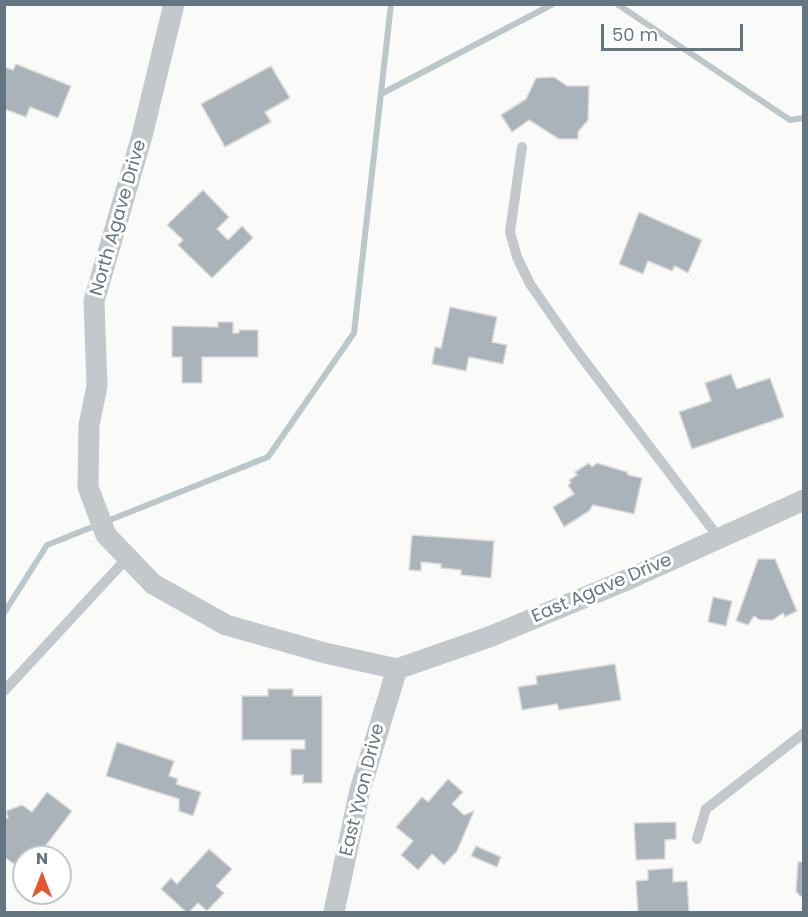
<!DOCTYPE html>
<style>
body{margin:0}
#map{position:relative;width:808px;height:917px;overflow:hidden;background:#fafaf8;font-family:Poppins,sans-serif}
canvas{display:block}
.frame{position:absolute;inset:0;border:6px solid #657683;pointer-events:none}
.north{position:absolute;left:12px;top:845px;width:60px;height:60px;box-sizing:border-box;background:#fff;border:2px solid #c1c8cd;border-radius:50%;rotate:0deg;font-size:16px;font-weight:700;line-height:24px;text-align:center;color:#657683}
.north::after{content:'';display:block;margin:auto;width:21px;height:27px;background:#e4572e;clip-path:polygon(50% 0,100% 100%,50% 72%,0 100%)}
.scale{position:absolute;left:601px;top:24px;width:142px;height:27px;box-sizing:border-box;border:3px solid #657683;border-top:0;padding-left:8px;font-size:18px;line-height:21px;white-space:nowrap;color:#657683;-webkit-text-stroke:4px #fff;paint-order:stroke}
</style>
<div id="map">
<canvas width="808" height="917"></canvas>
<div class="frame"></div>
<div class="north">N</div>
<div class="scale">50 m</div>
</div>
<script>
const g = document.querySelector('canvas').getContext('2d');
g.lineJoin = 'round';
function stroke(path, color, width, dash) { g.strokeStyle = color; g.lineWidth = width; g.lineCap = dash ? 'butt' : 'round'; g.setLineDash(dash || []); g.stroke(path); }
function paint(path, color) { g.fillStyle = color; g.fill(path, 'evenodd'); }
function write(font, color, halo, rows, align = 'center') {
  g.font = font + ' Poppins,sans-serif'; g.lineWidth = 6; g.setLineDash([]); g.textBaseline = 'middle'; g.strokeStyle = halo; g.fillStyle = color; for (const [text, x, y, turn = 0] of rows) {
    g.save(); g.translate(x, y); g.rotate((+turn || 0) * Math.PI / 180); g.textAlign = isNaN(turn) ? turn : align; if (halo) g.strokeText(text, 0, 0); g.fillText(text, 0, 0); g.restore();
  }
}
const stream = new Path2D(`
 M617,4L790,120L804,118
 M381,94L553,4
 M4,613L47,545L268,457L354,333L391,4`);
const building = new Path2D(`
 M16,64L71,86L58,118L30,107L26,117L4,109V67L13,70Z
 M271,66L290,98L265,112L271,122L225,147L201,104Z
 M554,77L567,86H589L588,120L578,132V139H559L529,120L512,132L501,115L526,99L536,78Z
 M203,190L229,217L217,229L228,240L242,226L253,238L212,278L178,245L183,240L167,225Z
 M639,212L702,240L688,273L675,266L672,271L648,261L643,274L619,264Z
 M450,307L497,317L492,342L507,345L503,364L469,357L466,371L432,364L435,347L441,348Z
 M218,322H233V333H239V330H258V357H202V383H182V357H172V326L218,327Z
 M731,374L737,389L770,378L784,417L692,449L679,412L711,401L705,383Z
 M589,463L592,467L597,463L627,472L628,475L642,478L634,514L593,505L589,511L564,527L553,507L574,494L568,485L571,483L569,480L577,475L575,472Z
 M412,535L494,541L491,578L461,575V570L441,568V564L421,562V571L409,570Z
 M758,559H775L797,611L785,617L783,613L773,620H760L754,616L748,625L736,621Z
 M713,597L732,601L726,626L708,622Z
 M615,664L621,700L559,710L557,704L522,710L518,687L537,684L536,676Z
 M268,689H293V696H322V783H303V775H291V749H305V740H242V696H268Z
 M117,742L174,761L169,776L178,779L176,784L201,792L193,816L179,811V799L106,776Z
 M448,779L463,792L452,804L464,815L474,811L457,851L444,865L432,854L418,870L401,855L413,841L396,827L422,797L428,802Z
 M47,792L72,811L37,857H24V867L19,863L17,866L4,857V819L8,818L6,811L22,805L32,812Z
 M676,822V839L665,840V859L636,860L634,823Z
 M476,846L501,857L497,867L471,856Z
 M209,849L232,869L216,886L224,893L207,911L198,903L189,912H186L161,889L171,878L177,884Z
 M798,862H804V897L800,896L796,891Z
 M673,868V882L687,881L689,912H638L636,881L648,880V870Z`);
const lane = new Path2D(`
 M522,147L510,232L517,257L530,284L574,347L719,538
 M4,691L128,557
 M697,839L706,809L804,733`);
const street = new Path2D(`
 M174,4L142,136L94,301L97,386L89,425L88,487L106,535L153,584L226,625L325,653L397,669
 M397,669L489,637L629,579L804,500
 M334,912L360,790L397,669`);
const streetNames = [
 ["North Agave Drive",119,218,-74],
 ["East Agave Drive",602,589,-23],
 ["East Yvon Drive",363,790,-76]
];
stroke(stream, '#bbc7cb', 6);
paint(building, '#aab3b9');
stroke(building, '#dcdcda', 1.5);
stroke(lane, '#c3c8cc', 10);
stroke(street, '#c3c8cc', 21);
write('18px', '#657683', '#fff', streetNames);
</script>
